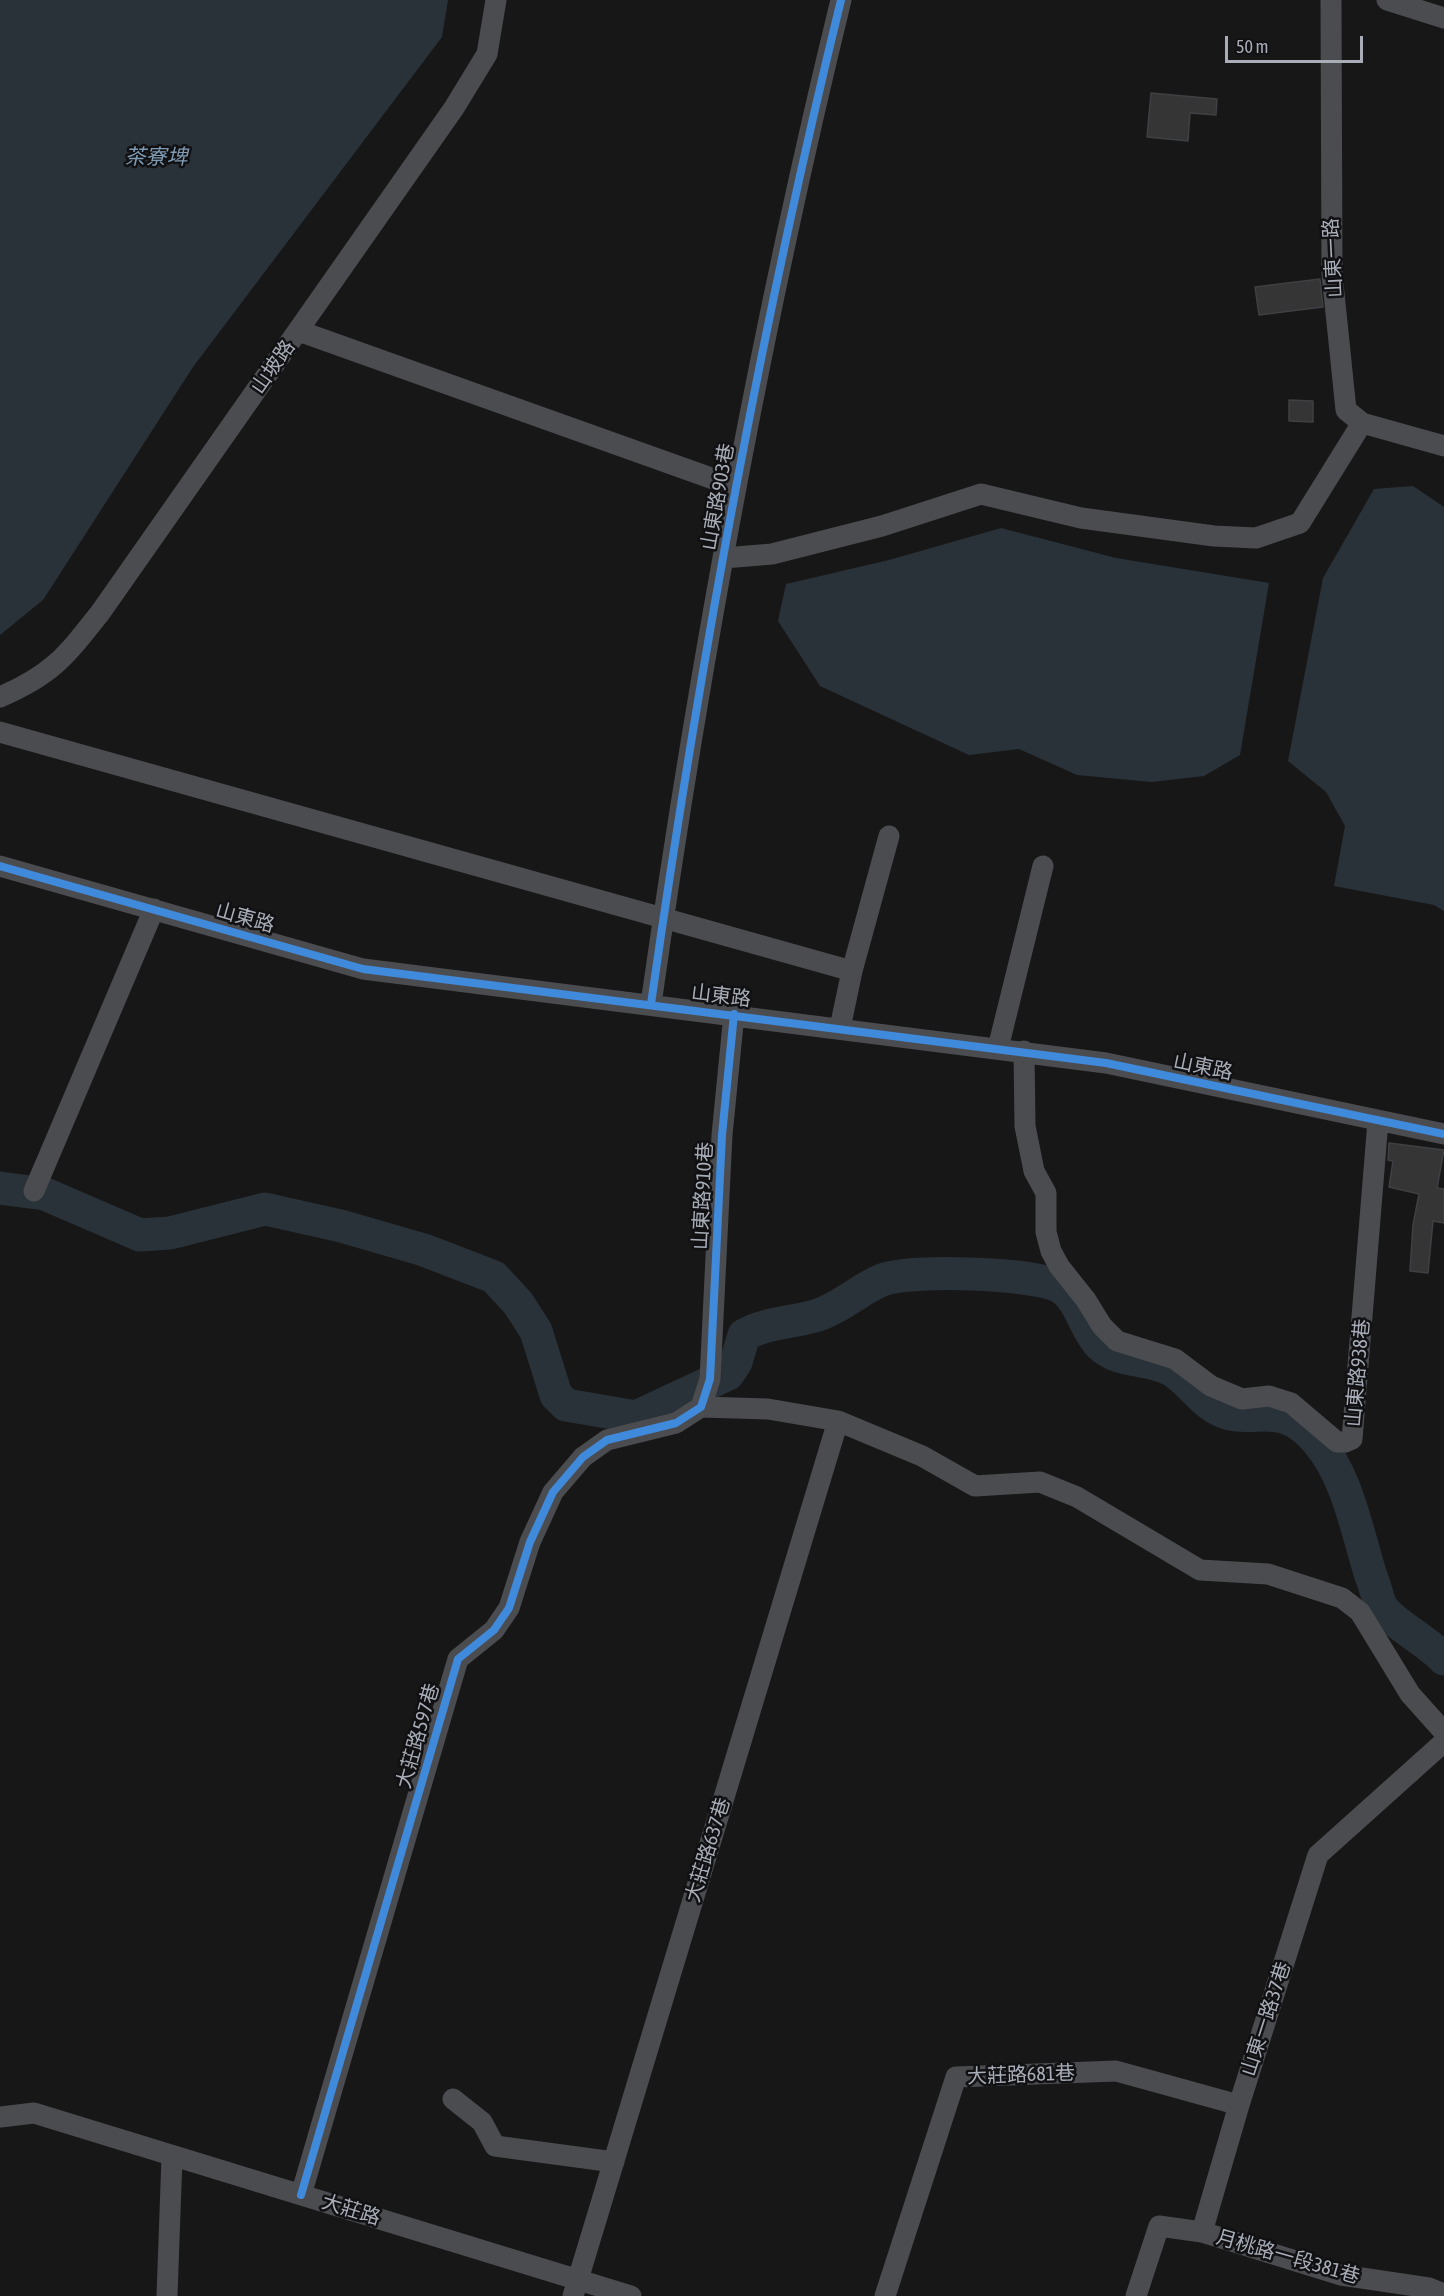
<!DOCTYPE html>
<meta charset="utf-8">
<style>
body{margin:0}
#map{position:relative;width:1444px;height:2296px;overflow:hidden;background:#171717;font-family:"Asap Condensed",sans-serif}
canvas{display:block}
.scale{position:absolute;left:1225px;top:36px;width:138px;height:27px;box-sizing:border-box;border:3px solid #a8adb8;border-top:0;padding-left:8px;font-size:18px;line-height:21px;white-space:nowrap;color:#a8adb8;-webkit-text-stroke:4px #111113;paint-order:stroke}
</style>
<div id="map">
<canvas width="1444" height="2296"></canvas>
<div class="scale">50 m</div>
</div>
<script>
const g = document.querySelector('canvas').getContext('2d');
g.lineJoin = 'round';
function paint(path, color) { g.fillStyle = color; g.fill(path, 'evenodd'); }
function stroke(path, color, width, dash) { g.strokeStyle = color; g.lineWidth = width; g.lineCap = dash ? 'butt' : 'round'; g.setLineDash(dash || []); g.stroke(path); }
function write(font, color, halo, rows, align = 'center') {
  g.font = font + ' "Asap Condensed","Noto Sans TC",sans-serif'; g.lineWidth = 5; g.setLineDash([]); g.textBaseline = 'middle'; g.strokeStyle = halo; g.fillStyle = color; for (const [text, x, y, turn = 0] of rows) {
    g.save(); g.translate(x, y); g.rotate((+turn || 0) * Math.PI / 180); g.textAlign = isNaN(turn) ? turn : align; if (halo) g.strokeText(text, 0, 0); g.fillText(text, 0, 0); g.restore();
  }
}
const water = new Path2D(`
 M0,0H448L442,37L193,367L43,600L0,635Z
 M1413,486L1444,507V911L1434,905L1334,886L1345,826L1326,792L1288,761L1323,578L1374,489Z
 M1001,528L1116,558L1269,583L1240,755L1204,776L1152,782L1077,775L1019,749L969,755L820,686L778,621L786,584L889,560Z`);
const river = new Path2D(`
 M0,1188L45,1194L140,1235L170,1233L265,1209L341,1226L424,1250L494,1277L518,1303L536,1331L556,1395L566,1405L636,1417L728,1374L736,1362L744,1335C767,1322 793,1323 818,1315C842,1307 860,1289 882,1280C911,1269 1031,1273 1058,1286C1080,1297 1084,1329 1100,1345C1119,1364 1151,1357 1173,1371C1188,1380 1198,1397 1214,1407C1250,1430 1277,1394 1317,1441C1348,1477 1357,1532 1371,1576C1375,1585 1377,1597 1381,1606C1390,1622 1429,1642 1444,1659`);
const building = new Path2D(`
 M1151,93L1217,99L1216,115L1190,113L1188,141L1147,137Z
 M1320,279L1323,307L1259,315L1255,287Z
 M1289,400L1313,401V422L1289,421Z
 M1389,1143L1444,1150L1437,1188L1444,1189V1223L1433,1221L1428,1273L1410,1271L1413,1225L1419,1194L1389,1187L1393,1161L1388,1160Z`);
const minor = new Path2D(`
 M1331,0L1332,274L1346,410L1362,423L1444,446
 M1387,0L1444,18
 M299,331L736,487
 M724,558L772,554L882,526L981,494L1081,518L1214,536L1256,538L1300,523L1362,423
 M0,697C52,675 66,656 100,613L454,108L487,54L496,0
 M0,732L852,971
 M0,866L363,969L1106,1063L1444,1134
 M651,1004C699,667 760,331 841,0
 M840,1028L852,971L889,836
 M998,1048L1043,866
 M1024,1051L1025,1126L1034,1171L1046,1193V1232L1051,1251L1059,1266L1086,1300L1102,1326L1117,1341L1175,1359L1211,1386L1242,1399L1269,1396L1291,1403L1337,1442H1345L1352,1439L1378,1121
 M34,1191L154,909
 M701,1407L768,1409L838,1421L922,1456L975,1486L1040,1482L1077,1497L1200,1570L1268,1574L1342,1598L1360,1612L1410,1694L1444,1732
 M453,2099L482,2122L495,2146L614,2162
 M0,2117L34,2113L631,2296
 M301,2195L458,1659L494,1630L509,1608L530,1542L553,1492L583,1457L607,1440L676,1423L701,1407L710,1379L722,1135L734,1014
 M1202,2232L1341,2275L1429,2288L1444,2294
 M167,2296L172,2157
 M573,2296L838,1421
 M885,2296L956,2077L1116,2071L1239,2105
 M1136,2296L1159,2226L1202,2232L1239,2105L1318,1855L1444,1742`);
const cycleway = new Path2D(`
 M0,866L363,969L1106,1063L1444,1134
 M651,1004C699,667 760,331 841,0
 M301,2195L458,1659L494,1630L509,1608L530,1542L553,1492L583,1457L607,1440L676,1423L701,1407L710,1379L722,1135L734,1014`);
const streetNames = [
 ["山東一路",1333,258,-93],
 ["山坡路",273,367,-55],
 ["山東路903巷",718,497,-80],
 ["山東路",245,918,16],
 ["山東路",721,996,7],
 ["山東路",1203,1067,12],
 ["山東路910巷",703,1196,-87],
 ["山東路938巷",1358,1373,-85],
 ["大莊路597巷",418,1736,-74],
 ["大莊路637巷",708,1850,-73],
 ["山東一路37巷",1266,2019,-72],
 ["大莊路681巷",1021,2075,-2],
 ["大莊路",351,2210,17],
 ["月桃路一段381巷",1288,2257,16]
];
const waterNames = [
 ["茶寮埤",156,157]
];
paint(water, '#2a3239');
stroke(river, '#2a3239', 33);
paint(building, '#353536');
stroke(building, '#3f4043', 1.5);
stroke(minor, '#4b4c50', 21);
stroke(cycleway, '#408adc', 8);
write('20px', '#a8adb8', '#111113', streetNames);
write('italic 21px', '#7f9bb3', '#111113', waterNames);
</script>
